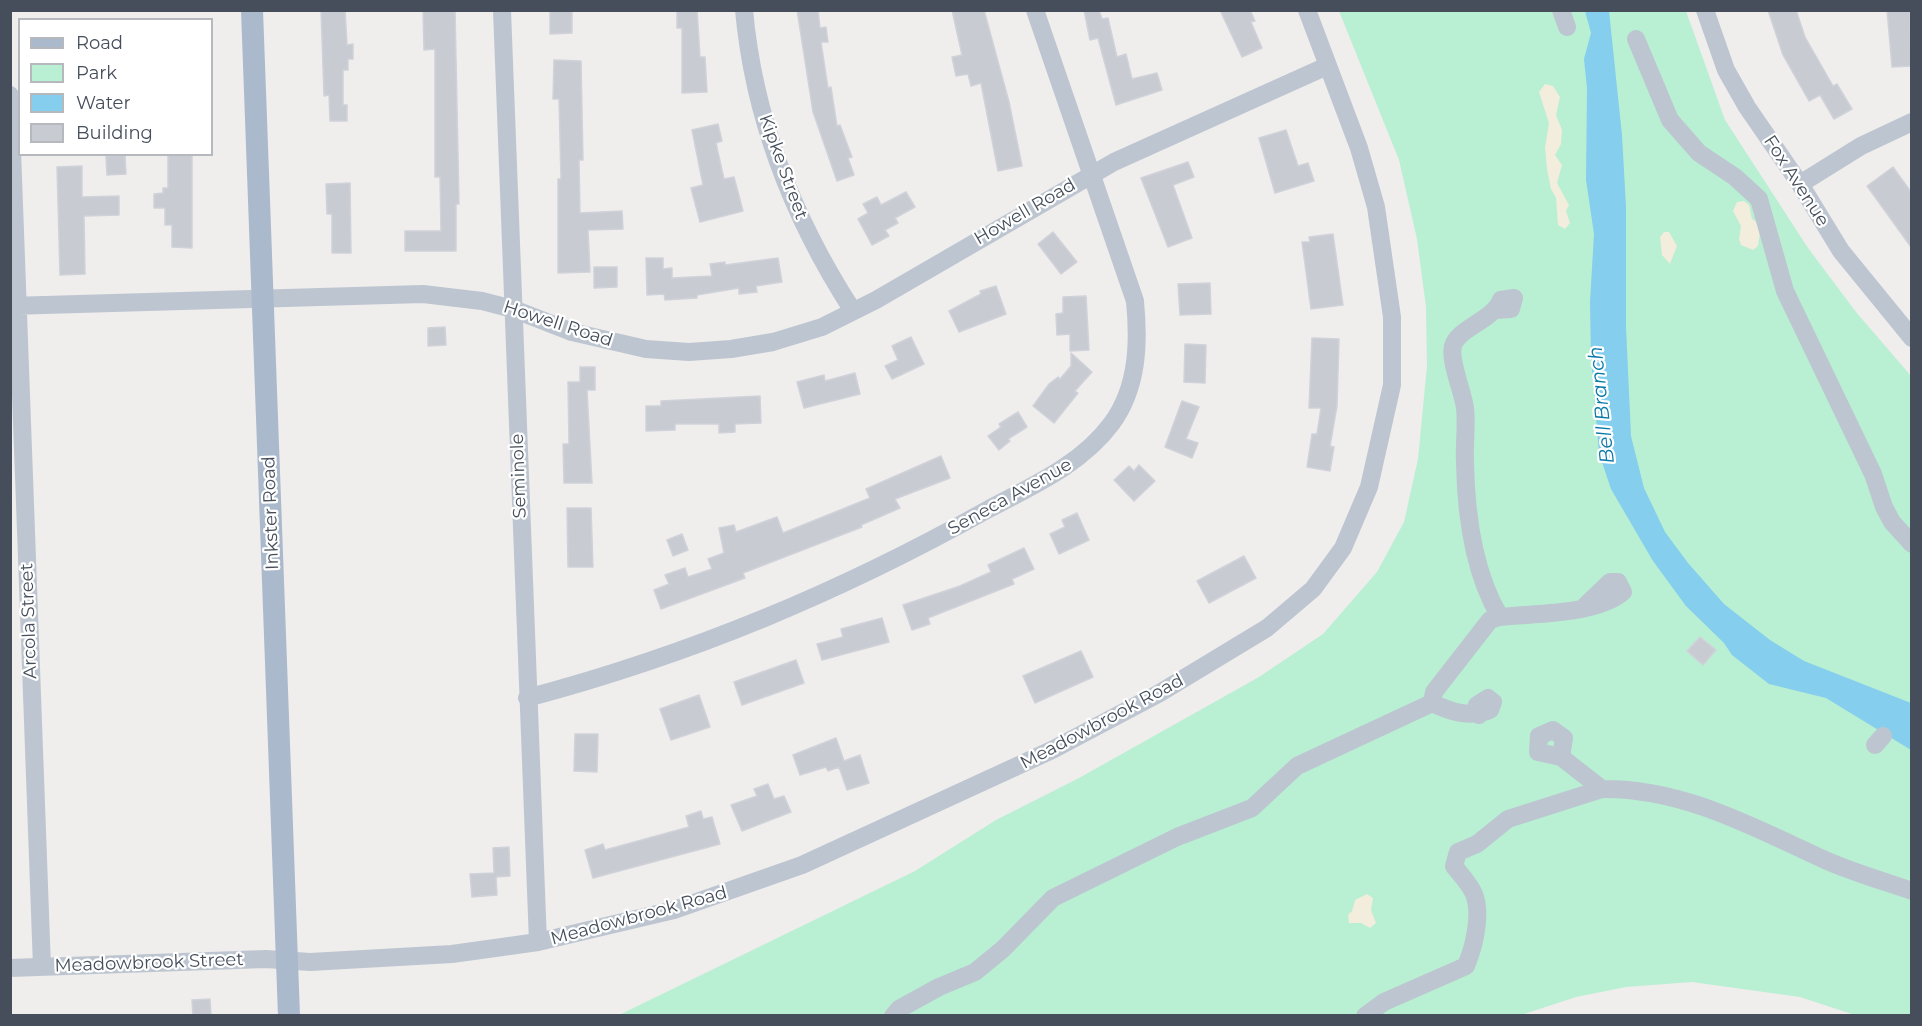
<!DOCTYPE html>
<style>
body{margin:0}
#map{position:relative;width:1922px;height:1026px;overflow:hidden;background:#f0eded;font-family:Montserrat,sans-serif}
canvas{display:block}
.frame{position:absolute;inset:0;border:12px solid #454e5a;pointer-events:none}
.legend{position:absolute;left:18px;top:18px;width:195px;height:138px;box-sizing:border-box;background:#fff;border:2px solid #b5b8bd;margin:0;padding:8px 10px;list-style:none;font-size:18px;color:#454e5a}
.legend li{display:flex;align-items:center;gap:12px;height:30px}
.legend b{width:30px;border:2px solid #b5b8bd}
</style>
<div id="map">
<canvas width="1922" height="1026"></canvas>
<div class="frame"></div>
<ul class="legend">
<li><b style="height:8px;background:#abb9cd"></b>Road</li>
<li><b style="height:16px;background:#b9efd3"></b>Park</li>
<li><b style="height:16px;background:#85ceed"></b>Water</li>
<li><b style="height:16px;background:#c9cbd3"></b>Building</li>
</ul>
</div>
<script>
const g = document.querySelector('canvas').getContext('2d');
g.lineJoin = 'round';
function paint(path, color) { g.fillStyle = color; g.fill(path, 'evenodd'); }
function stroke(path, color, width, dash) { g.strokeStyle = color; g.lineWidth = width; g.lineCap = dash ? 'butt' : 'round'; g.setLineDash(dash || []); g.stroke(path); }
function write(font, color, halo, rows, align = 'center') {
  g.font = font + ' Montserrat,sans-serif'; g.lineWidth = 4.5; g.setLineDash([]); g.textBaseline = 'middle'; g.strokeStyle = halo; g.fillStyle = color; for (const [text, x, y, turn = 0] of rows) {
    g.save(); g.translate(x, y); g.rotate((+turn || 0) * Math.PI / 180); g.textAlign = isNaN(turn) ? turn : align; if (halo) g.strokeText(text, 0, 0); g.fillText(text, 0, 0); g.restore();
  }
}
const green = new Path2D(`
 M1339,11H1686L1725,120L1808,248L1856,312L1911,376V1015H1855L1800,997L1692,982L1626,987L1576,997L1518,1016H617L915,871L996,820L1079,778L1259,677L1323,634L1377,572L1404,522L1418,459L1427,366L1426,307L1417,239L1399,160Z`);
const sand = new Path2D(`
 M1545,84L1553,86L1560,97L1556,115L1562,130L1561,144L1555,155L1562,165L1557,183L1569,205L1566,211L1570,223L1565,229L1558,225L1556,198L1551,189L1547,169L1545,148L1549,123L1539,92Z
 M1744,201L1749,205L1752,219L1761,225L1758,246L1753,250L1741,245L1739,239L1741,226L1733,211L1737,202Z
 M1664,232H1669L1677,246L1670,264L1662,255L1660,237Z
 M1367,894L1373,898L1371,910L1376,923L1370,928L1361,923H1349L1348,915L1352,911L1355,900Z`);
const water = new Path2D(`
 M1585,11H1609L1622,135L1626,207V327L1631,436L1644,488L1665,532L1688,563L1724,604L1770,640L1804,661L1911,703V750L1826,698L1769,684L1732,655L1724,643L1686,606L1653,561L1611,489L1599,453L1591,358L1590,302L1594,234L1586,180L1587,88L1584,59L1591,33Z`);
const building = new Path2D(`
 M321,10H345L347,45L353,44V59H348V70H343V105H347V121H330L329,95L324,96Z
 M423,10H455L459,204H456V251H405V231H441L440,177H435V49L424,50Z
 M550,10H572V33L550,34Z
 M677,10H697L700,57H705L707,92L682,93V28H677Z
 M797,10H818L820,28L826,27L828,42H821L828,88L831,87L837,126L840,125L852,157L848,158L854,175L837,181L813,112Z
 M952,10H984L1009,102L1022,166L998,171L981,83L971,86L968,74L956,76L952,57L962,55Z
 M1084,10H1099L1102,19L1108,18L1117,57L1126,54L1132,79L1157,73L1162,90L1116,105L1098,38L1090,40Z
 M1220,10H1250L1255,21L1251,22L1262,48L1242,57Z
 M1768,10H1796L1805,37L1833,86L1837,84L1852,109L1834,119L1820,95L1809,101L1783,55Z
 M1887,10H1910L1911,66L1892,67Z
 M554,60L581,61L583,160H579L580,213L622,211L623,229L588,230L590,272L558,273V179H561L559,99H553Z
 M718,124L722,141L716,143L724,179L734,177L743,211L700,222L691,188L703,185L692,130Z
 M1286,130L1298,166L1308,163L1314,181L1275,193L1259,138Z
 M168,154H192V248L172,247V225H165V208H154V194L163,193V188H168Z
 M125,155L126,174L107,175L106,156Z
 M1188,162L1194,177L1173,185L1192,238L1168,247L1141,178Z
 M82,166V197L119,196V215L84,216L85,274L60,275L57,167Z
 M1893,167L1911,192V247L1867,186Z
 M350,183L351,253H332V214H327L326,184Z
 M906,192L915,207L895,218L898,223L885,230L889,236L872,245L858,219L868,213L863,204L877,197L881,205Z
 M1053,232L1077,262L1061,274L1038,244Z
 M1333,234L1343,305L1311,309L1302,242H1310L1309,237Z
 M646,258H663V269L672,268V278L712,276L710,264L725,262V265L778,258L782,282L756,286L757,292L739,294V288L697,295V298L665,300L664,294L647,295Z
 M594,267H617V287L594,288Z
 M1210,283L1211,314L1180,315L1178,284Z
 M996,286L1006,314L959,332L949,311L981,294L980,291Z
 M1086,296L1089,350L1070,351V334L1057,335L1056,314L1063,313V297Z
 M445,327L446,345L428,346V328Z
 M911,337L924,364L892,379L885,366L898,360L892,346Z
 M1312,338L1339,339L1337,406L1330,446L1334,447L1330,471L1307,467L1312,434H1317L1321,408H1309Z
 M1185,344L1206,345L1205,383L1184,382Z
 M1071,353L1092,372L1075,391L1078,393L1054,423L1033,406L1049,384L1058,377L1060,379L1071,366Z
 M580,367H595V390H587L592,483H564L563,444H569L568,382H580Z
 M855,373L860,394L804,408L797,382L824,375L825,381Z
 M760,396L761,423L735,424V432L719,433V424H675V430L646,431V406H661V401Z
 M1182,401L1199,407L1186,439L1198,443L1192,458L1165,447Z
 M1018,412L1027,427L1008,439L1010,441L999,450L988,436L1001,427L999,424Z
 M941,456L950,478L895,499L900,508L861,525L862,527L743,573L745,578L661,609L654,590L669,584L665,575L685,568L688,577L712,569L708,559L724,553L719,528L734,525L736,532L777,517L783,533L870,498L866,489Z
 M1139,465L1155,481L1134,501L1114,480L1129,466L1134,471Z
 M567,508H591L593,567H568Z
 M1077,513L1089,540L1059,554L1050,534L1065,527L1062,520Z
 M682,534L688,550L673,556L667,540Z
 M1024,548L1034,569L1012,579L1014,584L928,618L930,624L912,630L903,605L960,586L991,572L988,565Z
 M1244,556L1256,578L1209,603L1197,581Z
 M882,618L889,642L822,660L817,644L843,637L841,629Z
 M1700,637L1716,650L1703,665L1687,651Z
 M1081,651L1093,677L1035,703L1023,676Z
 M796,660L804,683L742,705L734,682Z
 M699,695L710,727L671,740L660,709Z
 M575,734H598L597,772L574,771Z
 M836,738L844,761L860,755L869,783L847,790L839,767L828,771L826,767L800,775L793,755Z
 M768,784L774,799L784,796L791,812L742,831L731,805L757,796L754,789Z
 M701,811L703,819L712,817L720,844L593,878L585,850L603,844L605,850L689,827L686,816Z
 M509,847L510,876L496,877L497,895L472,897L470,874L494,873L493,848Z
 M210,999L211,1016H193L192,1000Z`);
const minor = new Path2D(`
 M502,10L538,942
 M744,10C754,120 794,220 853,311
 M1561,10L1567,27
 M1705,10L1726,70L1747,107L1800,184L1841,251L1912,338
 M1636,39L1670,120L1699,153L1735,177L1759,199L1785,291L1873,474L1884,507L1892,522L1912,544
 M10,95L42,967
 M1800,184L1861,146L1912,122
 M10,306L423,294L482,301L513,309L572,332L646,349L689,352L731,349L773,342L822,327L876,300L1114,162L1327,66
 M1496,310L1511,309L1514,298L1501,300C1492,321 1458,328 1453,346C1449,360 1463,392 1465,408C1467,426 1464,445 1465,463C1466,515 1473,572 1500,617C1535,613 1596,615 1623,592L1618,582H1610L1582,609
 M527,698C692,654 838,593 987,510C1032,486 1081,465 1112,423C1138,387 1139,343 1135,301L1035,10
 M1479,715L1477,705L1488,698L1493,702L1490,710C1470,718 1451,712 1432,703L1434,692L1490,620L1500,617
 M1875,745L1883,736
 M1602,789C1683,788 1753,827 1825,860C1852,872 1883,881 1912,891
 M10,968L266,959L310,962L452,954L538,942L674,910L802,865L1052,750L1158,694L1267,628L1313,589L1343,548L1369,487L1392,385V317L1376,207L1359,148L1307,10
 M893,1016L899,1009L939,987L975,972L1003,949L1053,898L1177,837L1252,808L1297,766L1432,703
 M1365,1016L1384,1002L1466,966C1474,947 1482,914 1474,894C1470,884 1460,874 1454,866L1458,852L1477,844L1508,819L1602,789L1561,757L1538,752L1539,736L1553,730L1564,738L1561,757`);
const major = new Path2D(`
 M252,10L289,1016`);
const streetNames = [
 ["Kipke Street",783,167,70],
 ["Fox Avenue",1796,181,57],
 ["Howell Road",1025,212,-30],
 ["Howell Road",558,324,18],
 ["Seminole",519,476,-92],
 ["Seneca Avenue",1010,497,-29],
 ["Inkster Road",271,513,-92],
 ["Arcola Street",29,621,-92],
 ["Meadowbrook Road",1102,722,-28],
 ["Meadowbrook Road",639,916,-15],
 ["Meadowbrook Street",149,963,-2]
];
const waterNames = [
 ["Bell Branch",1602,405,-96]
];
paint(green, '#b9efd3');
paint(sand, '#f2eddc');
paint(water, '#85ceed');
paint(building, '#c9cbd3');
stroke(building, '#d0d2d9', 1.5);
stroke(minor, '#bdc6d0', 18);
stroke(major, '#abb9cd', 22);
write('18px', '#454e5a', '#fff', streetNames);
write('italic 20px', '#0979a9', '#fff', waterNames);
</script>
